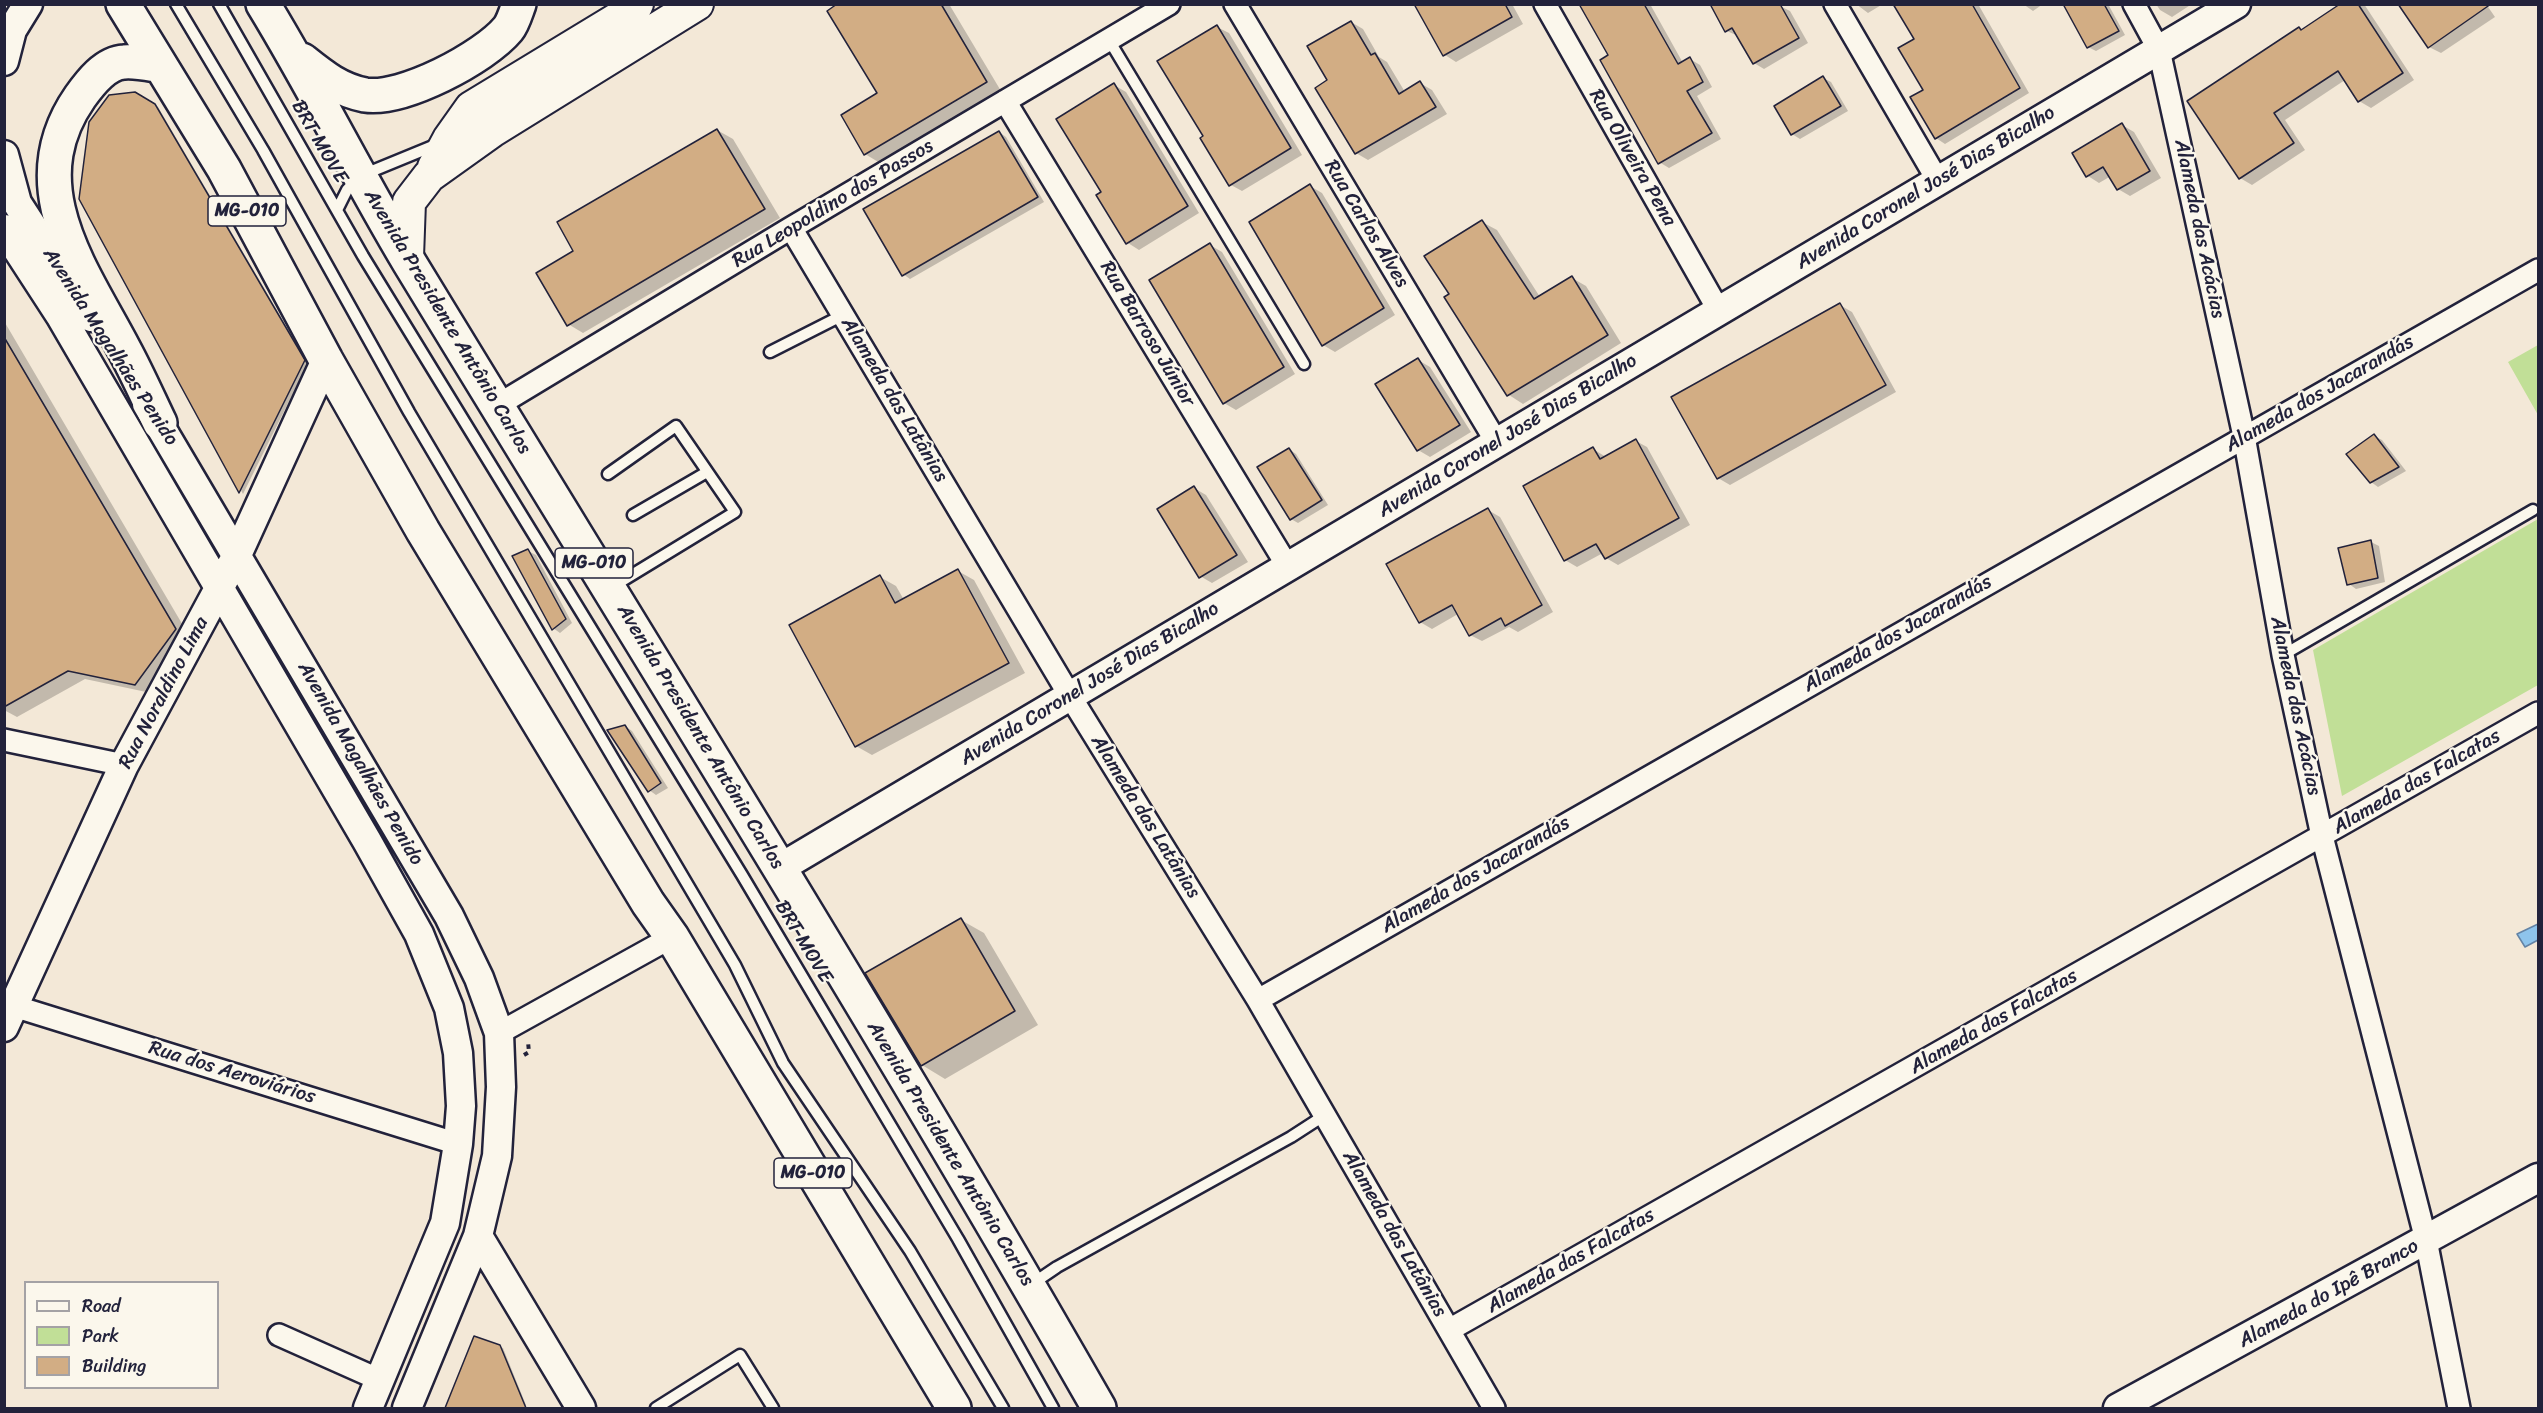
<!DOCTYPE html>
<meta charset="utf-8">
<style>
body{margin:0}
#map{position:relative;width:2543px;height:1413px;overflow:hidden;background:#f3e8d7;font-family:Sriracha,sans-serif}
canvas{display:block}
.frame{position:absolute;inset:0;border:6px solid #22223b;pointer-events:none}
.legend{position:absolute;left:24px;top:1281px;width:195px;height:108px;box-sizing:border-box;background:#fbf7ec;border:2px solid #a4a2a5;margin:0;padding:8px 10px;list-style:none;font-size:18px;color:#22223b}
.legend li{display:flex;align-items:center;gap:12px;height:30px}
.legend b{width:30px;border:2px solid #a4a2a5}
</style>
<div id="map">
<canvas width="2543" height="1413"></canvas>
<div class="frame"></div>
<ul class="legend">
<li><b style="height:8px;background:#fbf7ec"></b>Road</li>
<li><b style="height:16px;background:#c1df97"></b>Park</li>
<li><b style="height:16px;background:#d2ad84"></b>Building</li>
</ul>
</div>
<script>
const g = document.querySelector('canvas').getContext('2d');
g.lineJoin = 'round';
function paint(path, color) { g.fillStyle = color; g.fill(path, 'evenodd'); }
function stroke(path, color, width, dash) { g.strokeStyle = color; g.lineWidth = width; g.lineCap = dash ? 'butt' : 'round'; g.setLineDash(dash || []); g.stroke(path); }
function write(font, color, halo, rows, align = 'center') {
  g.font = font + ' Sriracha,sans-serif'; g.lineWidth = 4.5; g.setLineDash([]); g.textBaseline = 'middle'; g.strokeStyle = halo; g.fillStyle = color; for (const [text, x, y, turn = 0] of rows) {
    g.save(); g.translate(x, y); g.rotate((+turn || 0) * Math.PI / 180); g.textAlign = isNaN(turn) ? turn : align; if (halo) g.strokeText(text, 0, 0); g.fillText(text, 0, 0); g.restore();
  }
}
const green = new Path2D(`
 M2538,345V415L2508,362Z
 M2538,519V685L2342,796L2313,650Z`);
const water = new Path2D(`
 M2538,924V940L2525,947L2517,934Z`);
const shadow = new Path2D(`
 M840,4H949L1001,91L880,163L865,154L879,94Z
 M1416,4H1512L1523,24L1456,62L1445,55Z
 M1581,4H1650L1683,63L1690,59L1700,65L1712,87L1697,96L1721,139L1669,168L1659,162L1610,56Z
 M1712,4L1780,6L1790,11L1808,43L1764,69L1754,63L1738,36L1727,31Z
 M1856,4H1883L1868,13Z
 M1895,4H1978L2029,93L1945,144L1936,138L1916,40Z
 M2023,4H2043L2033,11Z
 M2065,4H2108L2125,35L2096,51L2088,47Z
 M2156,4H2192L2172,17L2160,10Z
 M2343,4H2364L2414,80L2371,108L2359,101L2345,80L2285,120L2305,150L2252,185L2240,178L2302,31Z
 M2486,4L2495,17L2441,53L2429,47Z
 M1351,22L1363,29L1379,57L1387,62L1405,92L1420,83L1432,90L1447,114L1368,160L1356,153Z
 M1217,27L1229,33L1302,155L1242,191L1231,185L1205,136Z
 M1823,78L1831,82L1848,111L1800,139L1792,134L1776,106Z
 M1114,85L1126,92L1199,213L1139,250L1128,243L1103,193Z
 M135,93L158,107L308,363L243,494L80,198Z
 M2122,125L2134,132L2161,178L2130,196L2118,189L2111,176L2099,183L2088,176Z
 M717,130L733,139L780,218L583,333L568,324L576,251Z
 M999,132L1006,137L1044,202L910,279L903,274Z
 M1310,186L1322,193L1395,315L1335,352L1323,345Z
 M1482,222L1497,230L1540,297L1572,278L1586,286L1621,343L1523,404L1509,395L1446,298L1451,295Z
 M1210,245L1222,252L1295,374L1236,410L1224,403Z
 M1840,305L1852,312L1896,392L1730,485L1718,478Z
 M4,321L191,639L151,693L85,679L17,717L4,710Z
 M1418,360L1430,367L1471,432L1430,457L1418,450Z
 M2374,436L2382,440L2406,471L2378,487L2371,482Z
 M1636,441L1647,447L1690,525L1618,565L1606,558L1603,553L1577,567L1565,560L1593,449L1606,457Z
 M1289,449L1296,454L1328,505L1298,523L1291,519Z
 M1194,488L1206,495L1248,562L1212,583L1200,576Z
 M1488,510L1500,517L1553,612L1518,632L1509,627L1482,641L1470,635L1458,614L1432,629L1420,622Z
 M2371,542L2379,546L2385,582L2356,589L2349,584Z
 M528,551L536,555L572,623L560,633L553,628Z
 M958,571L974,580L1025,673L872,755L856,746L880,577L896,586L904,600Z
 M625,726L632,731L668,788L656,795L649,790Z
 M961,920L984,933L1038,1025L945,1079L922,1065Z
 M475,1338L503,1348L526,1405L525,1408H447Z`);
const building = new Path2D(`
 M837,4H941L987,82L864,155L841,115L877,93L827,11Z
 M1414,4H1505L1512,17L1443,56Z
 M1579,4H1644L1678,64L1690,57L1703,82L1687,91L1712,133L1658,164L1600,60L1608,55Z
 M1710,4H1780L1799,38L1753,64L1732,28L1725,32Z
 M1893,4H1972L2020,88L1935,139L1910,97L1923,90L1898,48L1914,39Z
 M2063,4H2104L2119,31L2087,48Z
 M2340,4H2358L2403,73L2358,102L2338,71L2274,113L2294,143L2239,179L2187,101L2299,27L2301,30Z
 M2398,4H2491L2428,48Z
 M1351,21L1371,55L1375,53L1399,94L1420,81L1436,107L1355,154L1315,88L1327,80L1307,46Z
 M1217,25L1291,148L1229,186L1200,138L1203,136L1157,61Z
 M1823,76L1841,106L1791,135L1774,106Z
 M1114,83L1188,206L1126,244L1096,195L1101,192L1056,119Z
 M135,92L155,104L305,360L239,493L79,199L89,122L109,95Z
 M2122,123L2150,171L2117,190L2103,167L2086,177L2072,153Z
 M717,129L765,209L567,326L536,273L573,251L557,222Z
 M999,131L1038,197L902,276L863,209Z
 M1310,184L1384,308L1322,346L1249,222Z
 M1482,220L1534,299L1572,276L1608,335L1507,396L1444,297L1449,294L1424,256Z
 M1210,243L1284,367L1223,404L1149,280Z
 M1840,303L1886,385L1717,479L1671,397Z
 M4,337L176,629L135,685L68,671L4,707Z
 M1418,358L1460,425L1417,451L1375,384Z
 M2374,434L2399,467L2370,483L2346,454Z
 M1636,439L1679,518L1605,559L1596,544L1564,561L1523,486L1593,447L1600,459Z
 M1289,448L1322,500L1290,520L1257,467Z
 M1194,486L1237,555L1199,578L1157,509Z
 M1488,508L1542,605L1505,626L1501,618L1469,636L1452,605L1419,623L1386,564Z
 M2371,540L2378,578L2347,585L2338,548Z
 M528,549L566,619L552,630L512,556Z
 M958,569L1009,663L855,747L789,625L880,575L895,603Z
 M625,725L661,783L648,792L607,730Z
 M961,918L1015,1011L921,1066L865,973Z
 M474,1336L500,1345L526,1408H445Z`);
const path = new Path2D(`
 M524,1055L529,1052L528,1042`);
const lane = new Path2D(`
 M176,4L263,150L409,412L735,965L783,1063L910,1251L1003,1408
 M219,4L363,256L742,875L958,1239L1053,1408
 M1109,40L1304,364
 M337,210L347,190L360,176L438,144
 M770,352L843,315
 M608,474L676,426L735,512L612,587
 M633,515L707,472
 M2283,655L2533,510
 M1032,1284L1057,1267L1291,1137L1325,1115
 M656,1408L740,1355L773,1408`);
const street = new Path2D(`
 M1235,4L1497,443
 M1545,4L1719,311
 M1835,4L1938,181
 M2134,4L2159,50L2244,436L2283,655L2322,836L2426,1240L2459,1408
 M1005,101L1288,567
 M791,228L1070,696L1258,1000L1494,1408
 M498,405L791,228L1169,4
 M4,740L124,765
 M1258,1000L2538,270
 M4,1003L458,1144
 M499,1033L672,937
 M1449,1330L2538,713
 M279,1335L380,1380`);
const secondary = new Path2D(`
 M4,61L12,30L28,4
 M4,155L17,203L91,317
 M4,229L60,315L367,841L419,934L449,1008L458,1053L461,1106L458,1144L445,1223L368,1408
 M147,404L449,916L479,978L499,1033L501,1087L497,1156L478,1236L407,1408
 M780,868L2236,4
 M4,1027L124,765L237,555L326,360
 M478,1236L581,1408
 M2118,1408L2538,1178`);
const primary = new Path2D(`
 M434,167L449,139L471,108L634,9L637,4
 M407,257L409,202L429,176L492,131L697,4`);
const highway = new Path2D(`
 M123,4L224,169L326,360L423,531L648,903L672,937L954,1408
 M263,4C315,89 358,177 409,262C641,643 878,1021 1099,1408
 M302,60C322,76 339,90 365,95C402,101 484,58 508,29C513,23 516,12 519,4
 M160,423C148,398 137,373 124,349C82,269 18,186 80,97C90,83 105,63 124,62C136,61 149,64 161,66`);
const shields = [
 [247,211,78],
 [594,563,78],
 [813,1173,78]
];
const shieldNames = [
 ["MG-010",247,211],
 ["MG-010",594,563],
 ["MG-010",813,1173]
];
const streetNames = [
 ["BRT MOVE",319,142,60],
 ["Rua Oliveira Pena",1632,158,60],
 ["Avenida Coronel José Dias Bicalho",1926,188,-31],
 ["Rua Leopoldino dos Passos",833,204,-31],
 ["Rua Carlos Alves",1366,224,59],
 ["Alameda das Acácias",2199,229,78],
 ["Avenida Presidente Antônio Carlos",447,322,59],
 ["Rua Barroso Júnior",1147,334,59],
 ["Avenida Magalhães Penido",110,347,57],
 ["Alameda dos Jacarandás",2320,394,-30],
 ["Alameda das Latânias",894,400,59],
 ["Avenida Coronel José Dias Bicalho",1508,436,-31],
 ["Alameda dos Jacarandás",1898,634,-30],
 ["Avenida Coronel José Dias Bicalho",1090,684,-31],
 ["Rua Noraldino Lima",164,693,-62],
 ["Alameda das Acácias",2295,706,78],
 ["Avenida Presidente Antônio Carlos",700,737,59],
 ["Avenida Magalhães Penido",360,764,60],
 ["Alameda das Falcatas",2417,782,-30],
 ["Alameda das Latânias",1145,817,58],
 ["Alameda dos Jacarandás",1476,875,-30],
 ["BRT MOVE",803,942,59],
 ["Alameda das Falcatas",1994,1022,-30],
 ["Rua dos Aeroviários",232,1073,17],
 ["Avenida Presidente Antônio Carlos",950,1154,59],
 ["Alameda das Latânias",1394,1234,60],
 ["Alameda das Falcatas",1571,1261,-30],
 ["Alameda do Ipê Branco",2329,1294,-29]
];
paint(green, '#c1df97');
paint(water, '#8ec4ec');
stroke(water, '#6383a5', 1.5);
paint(shadow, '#0003');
paint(building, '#d2ad84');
stroke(building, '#22223b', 1.5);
stroke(lane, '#22223b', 15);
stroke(street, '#22223b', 26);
stroke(secondary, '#22223b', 33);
stroke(primary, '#22223b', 36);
stroke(highway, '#22223b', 38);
stroke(path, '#22223b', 4, [4.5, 4.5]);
stroke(lane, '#fbf7ec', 10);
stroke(street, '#fbf7ec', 21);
stroke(secondary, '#fbf7ec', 28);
stroke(primary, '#fbf7ec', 32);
stroke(highway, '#fbf7ec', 33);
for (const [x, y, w] of shields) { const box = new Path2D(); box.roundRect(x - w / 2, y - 15, w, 30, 4.5); g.fillStyle = '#fbf7ec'; g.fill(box); stroke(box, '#22223b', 1.5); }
write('bold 18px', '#22223b', null, shieldNames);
write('20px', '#22223b', '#fbf7ec', streetNames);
</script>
